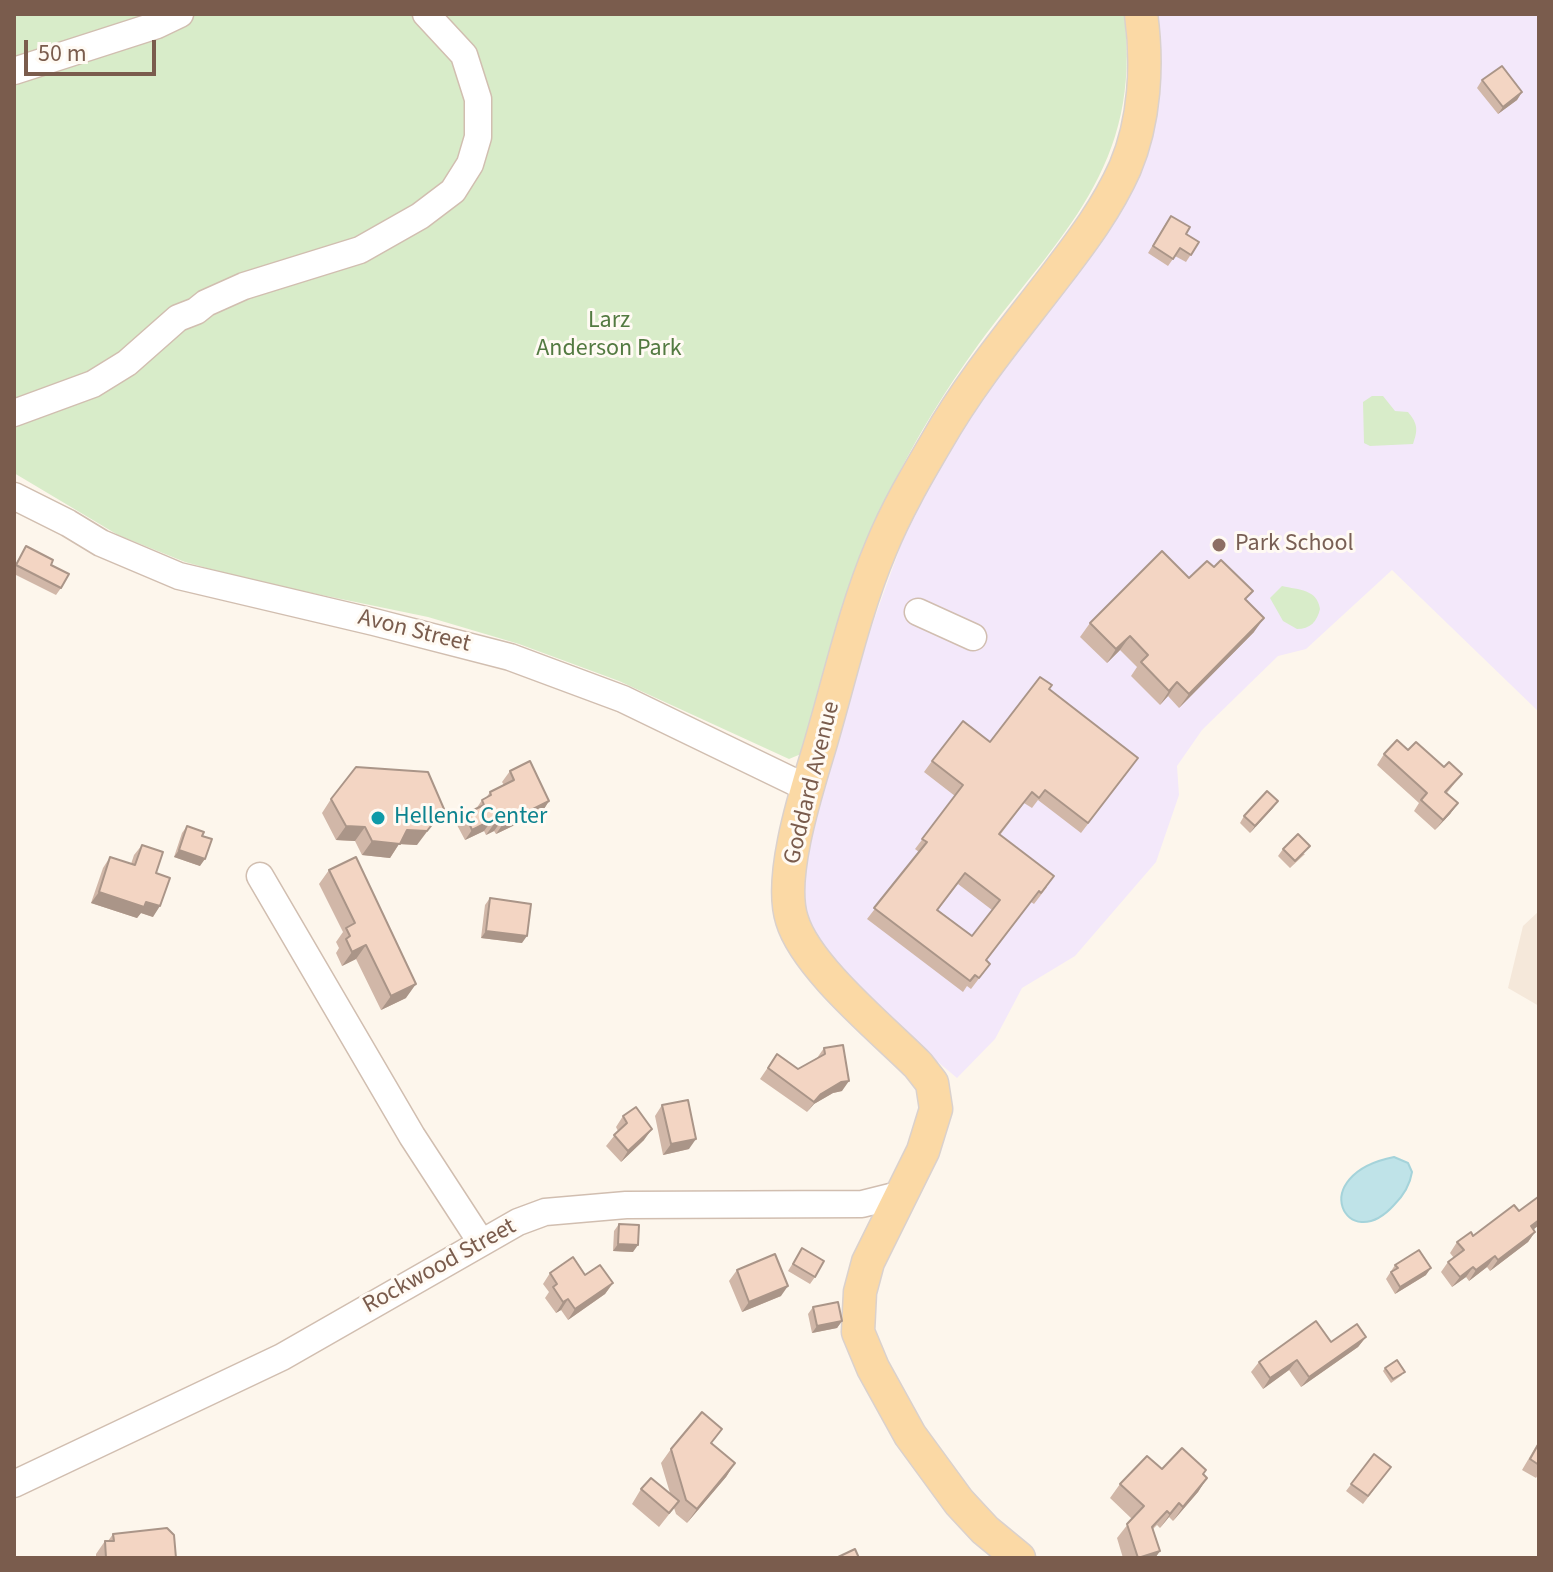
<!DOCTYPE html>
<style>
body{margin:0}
#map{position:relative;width:1553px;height:1572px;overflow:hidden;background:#fdf6ec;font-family:"Source Sans 3",sans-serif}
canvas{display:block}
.frame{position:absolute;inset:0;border:16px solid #7a5c4d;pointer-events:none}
.scale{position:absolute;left:24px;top:40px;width:132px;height:36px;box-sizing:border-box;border:4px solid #7a5c4d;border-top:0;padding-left:10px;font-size:24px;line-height:28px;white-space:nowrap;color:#7a5c4d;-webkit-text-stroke:6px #fffaf3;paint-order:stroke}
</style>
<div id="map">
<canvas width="1553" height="1572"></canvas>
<div class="frame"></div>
<div class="scale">50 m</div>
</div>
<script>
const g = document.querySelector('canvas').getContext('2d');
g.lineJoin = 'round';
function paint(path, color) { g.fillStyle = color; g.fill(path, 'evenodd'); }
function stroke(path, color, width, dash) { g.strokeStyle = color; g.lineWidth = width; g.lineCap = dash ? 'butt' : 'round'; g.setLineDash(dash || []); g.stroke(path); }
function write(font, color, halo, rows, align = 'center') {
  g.font = font + ' "Source Sans 3",sans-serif'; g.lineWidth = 6; g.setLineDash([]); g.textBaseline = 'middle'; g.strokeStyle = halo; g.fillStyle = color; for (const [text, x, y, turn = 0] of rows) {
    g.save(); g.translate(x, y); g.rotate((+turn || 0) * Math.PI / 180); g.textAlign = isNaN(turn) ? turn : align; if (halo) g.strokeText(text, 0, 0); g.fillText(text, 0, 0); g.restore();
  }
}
const residential = new Path2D(`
 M1539,911V1006L1508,988L1523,926Z`);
const education = new Path2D(`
 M1158,14H1539V712L1392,570L1306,649L1278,656L1202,730L1177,766L1179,795L1156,862L1075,956L1022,988L995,1039L957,1078L875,1009L822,950L809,928L805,904L803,872L812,827L871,628L910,520L936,468L998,375L1160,70Z`);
const green = new Path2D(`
 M14,14H1124C1143,167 1060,234 978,345C946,389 917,436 893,485C849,570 829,662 801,754L789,759L619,681L519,644L428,617L254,581L185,562L118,535L14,473Z
 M1372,396H1383L1395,411L1408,412C1418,424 1418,430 1413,444L1370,446L1364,443L1363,402Z
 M1282,586C1299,590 1317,589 1320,609C1317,622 1310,629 1297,629L1283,621L1270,598Z`);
const water = new Path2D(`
 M1394,1157L1408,1163L1412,1172C1410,1185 1403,1196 1394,1205C1347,1257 1304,1175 1394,1157Z`);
const minor = new Path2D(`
 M14,71L157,25L180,14
 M14,413L93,384L127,363L178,318L196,311L206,303L244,286L360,250L420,216L453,191L470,164L478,137V99L464,55L426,14
 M14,496L68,523L101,543L179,576L374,622L510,657L623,699L807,788
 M918,612L973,637
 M260,876L412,1136L481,1242
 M14,1484L282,1357L518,1222L545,1212L626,1205L862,1204L902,1194`);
const major = new Path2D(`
 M1019,1558L985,1530L959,1502L910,1435L873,1368L858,1332L860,1292L868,1262L923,1151L936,1109L932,1083L918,1065C882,1029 806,967 792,920C778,878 806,792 819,749C839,682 854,612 881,548C896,511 917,475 937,441C971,381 1015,329 1057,274C1083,240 1107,208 1125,168C1145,121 1148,64 1141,14`);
const wall = new Path2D(`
 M1482,80L1522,92L1517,100L1498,114L1477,88Z
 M1166,223L1199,242L1186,262L1175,256L1168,266L1148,253Z
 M26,546L51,565L61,588L56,595L14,574V567Z
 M1189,578L1247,600L1254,632L1179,708L1168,696L1160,705L1131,676L1137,667L1120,650L1107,663L1080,637L1090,623Z
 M1049,689L1131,768L1081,833L1038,800L1032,808L1024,803L1000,835L1047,887L1034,904L1031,902L986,961L990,964L971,989L967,986L963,992L867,919L919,852L915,849L955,796L924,772L932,761L990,742ZM958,884L992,910L972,936L938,910Z
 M1408,750L1444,767L1462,774L1447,793L1458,803L1450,814L1435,830L1414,811L1419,803L1377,765L1384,754Z
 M510,771L549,801L542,812L496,834L494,831L486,835L484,831L465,840L457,825L465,814L476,809L482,800L486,798L490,792L504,785L502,782Z
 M331,799L417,845L399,844L390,858L362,855L355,841L336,840L322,813Z
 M1278,801L1250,833L1240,823L1244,816Z
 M187,826L202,836L200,866L174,857L182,833Z
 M142,845L156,873L153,917L141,913L137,918L91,903L103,868L110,857L131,864L134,855Z
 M1283,849L1305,854L1290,868L1278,856Z
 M329,870L406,998L381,1010L356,959L342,966L336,953L339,948L336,942L343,932L319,884Z
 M490,898L522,943L481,938L485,905Z
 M824,1048L842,1091L833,1093L814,1104L807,1112L760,1079L777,1054L798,1069L817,1058Z
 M662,1105L689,1149L663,1155L655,1116Z
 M623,1116L644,1140L621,1162L606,1146L618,1131L616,1127Z
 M1539,1199V1225L1534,1229L1535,1232L1528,1242L1490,1271L1487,1267L1469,1281L1466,1277L1452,1287L1441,1272L1448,1262L1454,1258L1450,1253L1457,1242L1473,1236L1519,1211Z
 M619,1224L633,1252L613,1251L614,1231Z
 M802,1248L815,1277L810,1284L788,1271Z
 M1395,1265L1426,1275L1395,1294L1386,1279Z
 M737,1270L781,1296L742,1312L729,1281Z
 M550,1273L585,1275L613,1283L605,1294L568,1320L561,1310L556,1313L545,1298L549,1292L543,1284Z
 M813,1307L842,1321L837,1328L812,1333L808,1314Z
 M1366,1337L1358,1347L1301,1387L1289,1370L1263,1389L1251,1372L1259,1362L1331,1342Z
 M1385,1368L1402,1375L1391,1383L1383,1371Z
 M1539,1441V1473L1536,1478L1522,1470Z
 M712,1443L735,1463L726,1477L687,1523L676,1514L674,1508L659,1527L632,1504L641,1489L670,1493L661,1463L671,1449Z
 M1374,1454L1391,1467L1363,1504L1346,1491Z
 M1162,1469L1204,1474L1207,1478L1198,1492L1173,1521L1169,1517L1160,1528L1157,1525L1153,1529L1160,1551L1155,1558H1123L1117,1538L1132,1519L1110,1498L1120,1484Z
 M113,1534L176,1558H96V1554L105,1541H108Z`);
const shadedWall = new Path2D(`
 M1522,92L1517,100L1498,114L1503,107Z
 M1264,618L1254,632L1179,708L1189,694Z
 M1130,636L1120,650L1107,663L1116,649Z
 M1177,682L1168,696L1160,705L1169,691Z
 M549,801L542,812L496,834L503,824Z
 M1278,801L1273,808L1250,833L1255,826Z
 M1458,803L1450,814L1435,830L1443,820Z
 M444,809L417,845L399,844L390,858L362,855L372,841L407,830Z
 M492,820L484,831L465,840L472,830Z
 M502,820L494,831L486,835L494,824Z
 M346,826L365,827L355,841L336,840Z
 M179,850L205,859L200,866L174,857Z
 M99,892L146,902L160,906L153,917L141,913L137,918L91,903Z
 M486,931L527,936L522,943L481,938Z
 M366,945L356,959L342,966L352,952Z
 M416,984L406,998L381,1010L391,996Z
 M849,1081L842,1091L833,1093L814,1104L807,1112L821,1094L841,1082Z
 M652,1129L644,1140L621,1162L628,1151Z
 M696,1139L689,1149L663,1155L671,1144Z
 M1539,1220V1225L1524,1237L1531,1226Z
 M1535,1232L1528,1242L1490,1271L1498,1260Z
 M618,1244L638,1245L633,1252L613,1251Z
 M1495,1256L1487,1267L1469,1281L1476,1270Z
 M1473,1267L1466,1277L1452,1287L1460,1277Z
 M1431,1268L1426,1275L1395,1294L1400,1287Z
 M613,1283L605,1294L568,1320L575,1309Z
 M788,1286L781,1296L742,1312L749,1302Z
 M568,1299L561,1310L556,1313L563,1302Z
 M842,1321L837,1328L812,1333L817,1326Z
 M1366,1337L1358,1347L1301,1387L1309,1377Z
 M1297,1360L1289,1370L1263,1389L1270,1378Z
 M735,1463L726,1477L687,1523L697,1509Z
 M1207,1478L1198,1492L1173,1521L1183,1507Z
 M1179,1503L1169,1517L1160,1528L1170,1514Z
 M1160,1551L1155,1558H1137Z`);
const building = new Path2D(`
 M1502,66L1522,92L1503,107L1482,80Z
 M1171,216L1190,227L1186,234L1199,242L1191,255L1180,248L1173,259L1153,246Z
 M26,546L53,560L51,565L69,574L61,588L16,565Z
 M1162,551L1189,578L1207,561L1214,567L1221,560L1253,591L1245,599L1264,618L1189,694L1177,682L1169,691L1141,662L1148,655L1130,636L1116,649L1090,623Z
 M1040,677L1052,685L1049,689L1138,758L1088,823L1045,790L1039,798L1032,792L999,834L1054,876L1041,893L1039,891L986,960L990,964L979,978L975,975L970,981L874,908L927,842L922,839L963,785L932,761L963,721L990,742ZM965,873L1000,900L972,936L937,910Z
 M1397,740L1408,750L1416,742L1444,767L1449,762L1462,774L1445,792L1458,803L1443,820L1421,800L1427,793L1384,754Z
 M530,761L549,801L503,824L502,820L494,824L492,820L472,830L465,814L484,805L482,800L491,795L490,792L514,780L510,771Z
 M356,767L428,772L444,809L427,831L407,830L400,844L372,841L365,827L346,826L331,799Z
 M1267,791L1278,801L1255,826L1244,816Z
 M187,826L204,832L202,836L212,839L205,859L179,850Z
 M1298,834L1310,846L1295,861L1283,849Z
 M142,845L163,852L156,873L170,878L160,906L146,902L144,907L99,892L110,857L135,865Z
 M356,857L416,984L391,996L366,945L352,952L346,939L350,936L346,928L355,923L329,870Z
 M490,898L531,904L527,936L486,931Z
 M843,1045L849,1081L841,1082L821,1094L814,1102L768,1068L777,1054L798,1069L825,1054L824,1048Z
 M688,1100L696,1139L671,1144L662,1105Z
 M636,1107L652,1129L628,1151L614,1135L627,1123L623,1116Z
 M1538,1197L1539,1199V1220L1531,1226L1535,1232L1498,1260L1495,1256L1476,1270L1473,1267L1460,1277L1448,1262L1464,1250L1457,1242L1471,1232L1473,1236L1514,1205L1519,1211Z
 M619,1224L639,1225L638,1245L618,1244Z
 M802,1248L824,1261L815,1277L793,1264Z
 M1419,1250L1431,1268L1400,1287L1391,1272L1398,1268L1395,1265Z
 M775,1254L788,1286L749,1302L737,1270Z
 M573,1257L585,1275L600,1265L613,1283L575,1309L568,1299L563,1302L553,1287L557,1284L550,1273Z
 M838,1302L842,1321L817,1326L813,1307Z
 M1316,1321L1331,1342L1357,1324L1366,1337L1309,1377L1297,1360L1270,1378L1259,1362Z
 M1397,1360L1405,1372L1393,1379L1385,1368Z
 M702,1412L722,1429L711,1443L735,1463L697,1509L686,1500L671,1449Z
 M1539,1443V1465L1530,1459Z
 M1182,1448L1206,1470L1203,1474L1207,1478L1183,1507L1179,1503L1170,1514L1167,1511L1152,1527L1160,1551L1138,1558L1127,1524L1144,1506L1120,1484L1147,1456L1162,1469Z
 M1374,1454L1391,1467L1368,1496L1351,1484Z
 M651,1478L679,1501L669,1513L641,1489Z
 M167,1528L174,1535L176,1558H106L105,1541H114L113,1534Z
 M855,1549L859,1558H836Z`);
const markers = [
 [1219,545,8,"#8d6e63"],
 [378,818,8,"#0f9aa8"]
];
const parkNames = [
 ["Larz",609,322],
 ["Anderson Park",609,350]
];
const educationNames = [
 ["Park School",1235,545]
];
const streetNames = [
 ["Avon Street",414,632,14],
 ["Goddard Avenue",813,783,-76],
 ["Rockwood Street",440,1267,-29]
];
const cultureNames = [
 ["Hellenic Center",394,818]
];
paint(residential, '#f5e8da');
paint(education, '#f3e8fa');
paint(green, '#d8ecc9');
paint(water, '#bfe3e8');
stroke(water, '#a5d3da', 2);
stroke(minor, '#d1beb0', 29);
stroke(major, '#dad1cd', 35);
stroke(minor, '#fff', 26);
stroke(major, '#fbd9a5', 32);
paint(wall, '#d1b7a8');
paint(shadedWall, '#aa9588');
paint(building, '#f3d5c3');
stroke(building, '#aa9588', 2);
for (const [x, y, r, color] of markers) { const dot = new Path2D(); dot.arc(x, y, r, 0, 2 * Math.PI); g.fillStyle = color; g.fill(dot); stroke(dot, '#fffaf3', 3); }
write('24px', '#537a41', '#fffaf3', parkNames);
write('24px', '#785e54', '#fffaf3', educationNames, 'left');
write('24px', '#7a5c4d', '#fffaf3', streetNames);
write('24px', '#0d838f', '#fffaf3', cultureNames, 'left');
</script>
